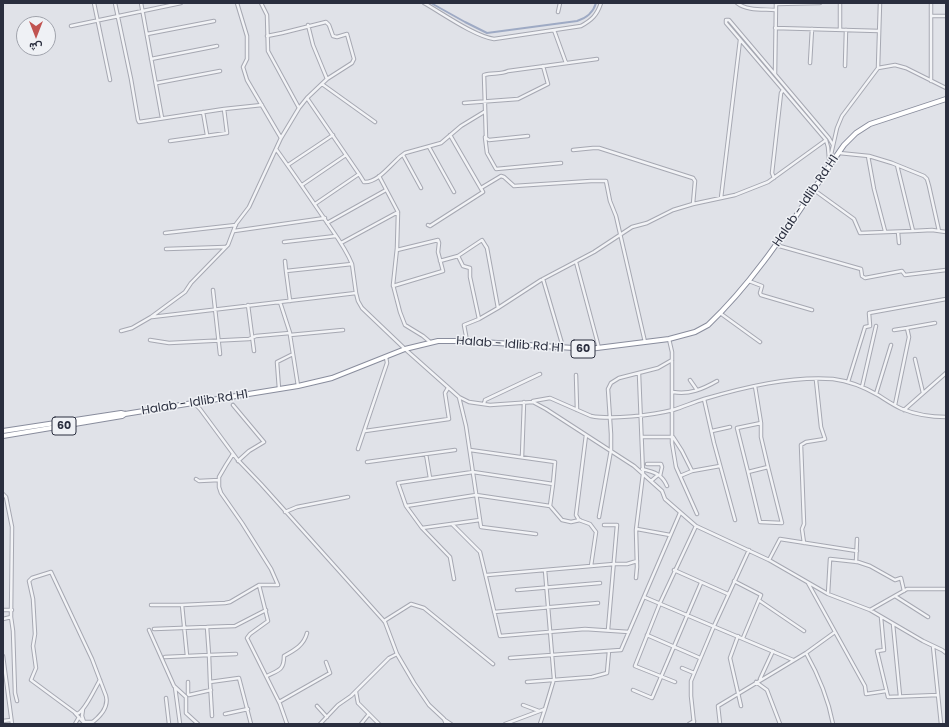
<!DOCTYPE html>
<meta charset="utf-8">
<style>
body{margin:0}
#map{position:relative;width:949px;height:727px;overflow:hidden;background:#e0e2e8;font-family:Poppins,Vazirmatn,sans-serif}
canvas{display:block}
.frame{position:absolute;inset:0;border:4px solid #2a2e3e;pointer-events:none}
.north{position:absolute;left:16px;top:16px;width:40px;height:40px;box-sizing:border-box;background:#eff1f5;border:1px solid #a0a3ac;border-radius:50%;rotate:180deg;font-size:11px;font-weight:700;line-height:16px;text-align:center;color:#2a2e3e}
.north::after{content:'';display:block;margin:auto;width:14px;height:18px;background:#c15451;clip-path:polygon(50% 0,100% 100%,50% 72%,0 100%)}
</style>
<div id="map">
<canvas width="949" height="727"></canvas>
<div class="frame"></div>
<div class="north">ش</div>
</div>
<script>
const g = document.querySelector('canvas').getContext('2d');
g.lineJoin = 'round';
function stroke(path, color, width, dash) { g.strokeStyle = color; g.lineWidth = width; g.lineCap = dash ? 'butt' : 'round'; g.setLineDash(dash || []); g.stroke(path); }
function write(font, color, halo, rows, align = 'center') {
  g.font = font + ' Poppins,sans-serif'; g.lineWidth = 3; g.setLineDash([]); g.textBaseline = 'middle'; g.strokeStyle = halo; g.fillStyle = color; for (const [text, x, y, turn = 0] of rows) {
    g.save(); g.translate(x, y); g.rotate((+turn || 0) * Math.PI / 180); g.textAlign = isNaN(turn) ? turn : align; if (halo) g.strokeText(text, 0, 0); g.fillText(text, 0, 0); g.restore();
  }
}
const canal = new Path2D(`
 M431,3L465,22L487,33L577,21C587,18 593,13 596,3`);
const minor = new Path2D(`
 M94,3L110,80
 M115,3L131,79L138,120L139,122L224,109L262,105
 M141,3L162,118
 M237,3L247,36V59L243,67L247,80L281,138
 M261,3L267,15L268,51L299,108
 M424,3C442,13 474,36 494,39L581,26C592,20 597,15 601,3
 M737,3C747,11 763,9 775,10
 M776,4L820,3
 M558,12L560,3
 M931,16H946
 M308,25L313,45L327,79
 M71,26L181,3
 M775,28L879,31
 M840,29V3
 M554,30L566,63
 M147,34L214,21
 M151,59L217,46
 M810,63L812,29
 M845,66L846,30
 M878,68L880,3
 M775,74L776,3
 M931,81V3
 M157,83L220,71
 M322,84L375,122
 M307,98L359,174L364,182C378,183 391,164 401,156L405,153L441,143L461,126L484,112
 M464,103L518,99L548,84L543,66
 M203,112L207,135
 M528,136L489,140L486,138L484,75C492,72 500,75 508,71L597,59
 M485,137L487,153L496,169L561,163
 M170,141L227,133L224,109
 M429,147L454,192
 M276,149C294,174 311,199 328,224C337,237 346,249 352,264L356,293L358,301L362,308L405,349L459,397L469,402L490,405L533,402L546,409L634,466L662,491L665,499L696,526L769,560L828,594L870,610L923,641L942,650L946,653
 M573,150L593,148H599L693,178L695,181L693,204
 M839,153L869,156L892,163L924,176L927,179L929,186L939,231
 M403,155L421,188
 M868,156L874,189L885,231
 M829,159L828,147L826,140L726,23V20H729L829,138L833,145
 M830,159L837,128L842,116L878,68L895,65L906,68L946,88
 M288,165L333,135
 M897,165L913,231L932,230L946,232
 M379,176L398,212L397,248L393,285L400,312L405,325L423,336L430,342
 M774,178L772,173L781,93L783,90
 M302,185L346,155
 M481,188L501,176L504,177L514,186L591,181H606L610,201L616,216L645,342
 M814,190L854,219L860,233L913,231
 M721,198L740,40
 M315,204L359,174
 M327,223L386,190
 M428,225L430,226L483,192L450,135
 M234,231L325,218
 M898,232L899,243
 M165,233L236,225
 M284,242L336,236
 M341,243L398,212
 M776,245L861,269L862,276L865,278L902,271L905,275L946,270
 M166,249L225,247
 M285,261L286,271L352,264
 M440,261L458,256
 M576,262L599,348
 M286,271L290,301
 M543,279L563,347
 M749,281L762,286L760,293L761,295L812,310
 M393,286L443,271L438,252L439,243L438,240L397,250
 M213,290L220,354
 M280,302L290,333
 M248,305L254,351
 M720,313L760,342
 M152,317L356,293
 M479,319L498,308L541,280L594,252L632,227L647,223L673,210L693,204L735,195L768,182L826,140
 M894,330L907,328
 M121,331L132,328L151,317L185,292L191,283L228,245L236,224L249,207L281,138L299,108L307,98L327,79L352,63L354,59L347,34L337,37L333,36L329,25L326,22L282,33L267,36
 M669,339L672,352V443L676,467L697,514
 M150,340L169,343L249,339L256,336L290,333V335L343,330
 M467,341L464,325L479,319L470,277V268L463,266L458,256L482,240L487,248L498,308
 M293,354L298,386
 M915,359L923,393
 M576,375L577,410
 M690,380L697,390
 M848,382L865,327L870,326L869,313L946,299
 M755,386L761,423V437L768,467L748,472L760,522L782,523L768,467
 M862,387L876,326
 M279,389L277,362L293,354L290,335
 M673,392C689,395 703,389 717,381
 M876,394L891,345
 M459,397L466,426L481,527L536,534
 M704,399L714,443L735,520
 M533,401L550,398L591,416C611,420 653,415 673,410C683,407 694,402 704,399C745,387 790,376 833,379C849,381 864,387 878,395C886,400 893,405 902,409C917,415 930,417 946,417
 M194,403L200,409L237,459L261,484L385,622L397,654L414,683L429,705L444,719L446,724
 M484,404L485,400L540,374
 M233,405L264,442L249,451L238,461
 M895,405L909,337L907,328L935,323
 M904,410L946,373
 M365,431L449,419L445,393L448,388
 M712,431L730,427
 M586,435L576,515L579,520L590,524L596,532L591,566
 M642,437H673L682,451L692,471L680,476
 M358,449L387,363L386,357
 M426,454L430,478
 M522,457L524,402
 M367,462L455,450
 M647,464H661L662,467L660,476
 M642,469C654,472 662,474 667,486
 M692,471L720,466
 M748,472L737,428L761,423
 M196,479L199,481L219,480
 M651,481L658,475
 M3,494L6,497L12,527L11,617L13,631L15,693L17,701
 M406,506L476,495L550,506L562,520L571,522L580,520
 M550,506L553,484
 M285,512L297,507L348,497
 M599,517L611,450V434L608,389L611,383L619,378L658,368L672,360
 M452,524L480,552L500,636L585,629L629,632
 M604,525H617L608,630
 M422,528L480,520
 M637,529L670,535
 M804,543L802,529L804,524L801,445L806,442L825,439L821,427L816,380
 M769,560L780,539L857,551
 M856,562L857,539
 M674,570L728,594
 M487,575L614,564H627L637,561
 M636,578L637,567L636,530L643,474L639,374
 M454,579L450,557L422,528L406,506L398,483L473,472L553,484L555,462L470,450
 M734,581L761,595L743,638
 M808,583L865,686L866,694L886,691
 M259,585L268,621L250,634L247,638L280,704L287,724
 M517,590L600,583
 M828,594L830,559L858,562L870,566L895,580L901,578L904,591
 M895,596L928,617
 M644,597L793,660
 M760,601L804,631
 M151,605H182L187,656
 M182,605L225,603L230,602L259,585H278L271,569L242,523L221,493L219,487V477L226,465L233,454
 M3,610H12
 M870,610L907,589H946
 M494,612L598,603
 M881,617L884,650L877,651L888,697L938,695
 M3,619L11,617
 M384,621L411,604L424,608L493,664
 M893,624L900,696
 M154,629L207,627
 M149,630L174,686L186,697V713L198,724
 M647,635L700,658
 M738,636L730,658L741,706
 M933,646L941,724
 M806,653C819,676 828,698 833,724
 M236,654L209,655L210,682L239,678L251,724
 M3,656L12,724
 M165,657L209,655L207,627L235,626L266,610
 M510,658L621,650L680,513
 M682,668L694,673
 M267,676C279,670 284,670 284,656C295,650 304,645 307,633
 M760,679L773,651
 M188,682V694L189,695L211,690
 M210,682L212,716
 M527,682L592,677L607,673L609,651
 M675,682L635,666L660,603L696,526
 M756,682L767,690L780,724
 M175,687L180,724
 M633,690L652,698L701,583
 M356,692L358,703L369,714L361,724
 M166,698L169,724
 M279,702L330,673L326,662
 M523,705L539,711
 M317,706L327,717
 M83,709L82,716L84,722H92
 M75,713L85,724
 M225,714L248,709
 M369,714L379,724
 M445,720L451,724
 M3,721L11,720
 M75,724L79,717
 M90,724C100,717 109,708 106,696L92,659L51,572L32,578L29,581L33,599L35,634L33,646L36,668L31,680L77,714C85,711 95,688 100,680
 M320,724L338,705L351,696L389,658L397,654
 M505,724L545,709L554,679L545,570
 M540,724L545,709
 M689,724L694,721
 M694,724L691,696V681L714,626L749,550
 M720,724L718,706L806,653L835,632`);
const highway = new Path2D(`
 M3,431L121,413L125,414L298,386L332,378L405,349L438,341H467L589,349L669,339L695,332L708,325C763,273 801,206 844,145L856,133L870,124L946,99
 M3,436L122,416L125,414`);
const shields = [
 [583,349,24],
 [64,426,24]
];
const shieldNames = [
 ["60",583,349],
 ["60",64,426]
];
const streetNames = [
 ["Halab - Idlib Rd H1",806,201,-56],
 ["Halab - Idlib Rd H1",510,345,4],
 ["Halab - Idlib Rd H1",195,403,-9]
];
stroke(canal, '#9eaac4', 2);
stroke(minor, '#a6a8b2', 4.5);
stroke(highway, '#898d9d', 6);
stroke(minor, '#f2f3f6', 2.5);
stroke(highway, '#fff', 4);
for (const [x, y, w] of shields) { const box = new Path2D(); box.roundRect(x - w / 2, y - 9, w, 18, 3); g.fillStyle = '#eff1f5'; g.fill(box); stroke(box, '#2a2e3e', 1); }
write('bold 11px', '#2a2e3e', null, shieldNames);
write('12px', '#2a2e3e', '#eff1f5', streetNames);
</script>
